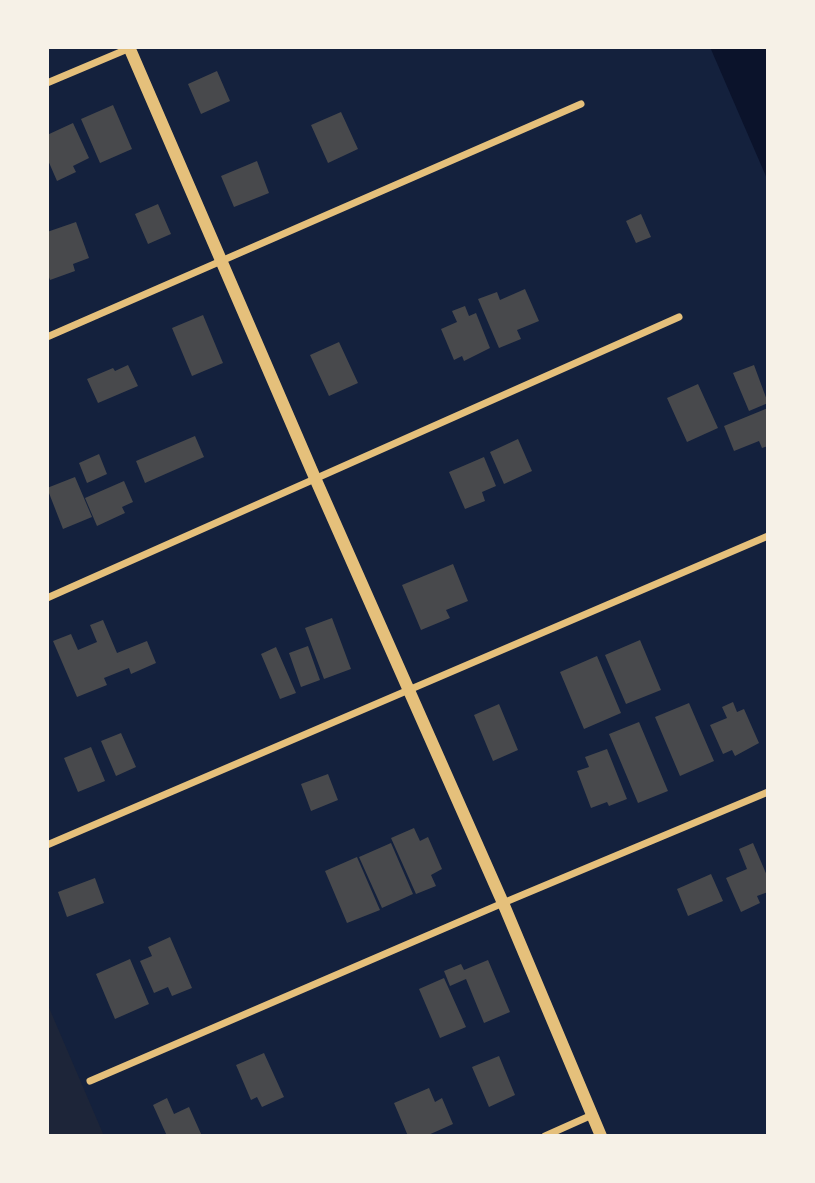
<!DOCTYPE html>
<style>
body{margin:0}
#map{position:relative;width:815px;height:1183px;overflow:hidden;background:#14213d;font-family:Cabin,sans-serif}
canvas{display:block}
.frame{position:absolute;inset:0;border:49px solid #f6f1e7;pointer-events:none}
</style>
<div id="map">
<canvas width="815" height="1183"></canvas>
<div class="frame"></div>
</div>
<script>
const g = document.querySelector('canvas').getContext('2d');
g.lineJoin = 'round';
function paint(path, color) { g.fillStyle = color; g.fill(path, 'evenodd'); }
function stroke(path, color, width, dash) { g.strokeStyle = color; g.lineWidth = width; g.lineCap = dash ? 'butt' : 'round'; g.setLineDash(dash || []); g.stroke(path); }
const green = new Path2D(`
 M47,1003L104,1136H47Z`);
const water = new Path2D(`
 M710,47H768V181Z`);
const building = new Path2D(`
 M217,71L230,101L201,114L188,84Z
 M113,105L132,149L100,163L81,119Z
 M341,112L358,149L328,163L311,125Z
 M73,123L89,158L73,166L76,172L57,181L47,158V135Z
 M257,161L269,193L234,207L221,176Z
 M158,204L171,234L148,244L135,214Z
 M641,214L651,237L636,243L626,221Z
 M76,222L89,258L73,264L75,271L50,280L47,272V232Z
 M525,289L539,321L517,330L521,339L499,348L478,299L497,292L500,300Z
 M465,306L469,316L476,313L490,348L464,361L462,356L454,360L441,329L457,322L452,311Z
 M203,315L223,363L192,376L172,328Z
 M339,342L358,383L329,396L310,355Z
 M128,365L138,386L98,403L87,379L113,368L115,371Z
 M754,365L768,403L749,411L733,373Z
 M698,384L718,428L687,442L667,398Z
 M768,408V446L762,448L759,441L734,451L724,426Z
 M195,436L204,457L145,483L136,461Z
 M518,439L532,471L504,484L490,452Z
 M99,454L107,474L87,483L79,463Z
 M484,457L496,486L482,492L485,501L465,509L449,472Z
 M75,477L92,517L63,529L47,488Z
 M124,481L133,502L122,507L125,513L97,526L85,498Z
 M453,564L468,601L446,610L450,618L421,630L402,585Z
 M332,618L351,669L324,679L305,628Z
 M103,620L117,653L147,641L156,663L131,674L129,668L104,678L107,685L77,697L53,641L71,634L78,650L97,642L90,625Z
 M640,640L661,690L626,704L605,655Z
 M308,646L320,680L301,687L289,653Z
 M276,647L296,693L280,699L261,654Z
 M597,656L621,713L584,729L560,672Z
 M733,702L737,712L744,709L759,743L735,756L732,750L723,754L710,725L727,718L722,707Z
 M689,703L714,761L680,776L655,717Z
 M499,704L518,750L493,761L474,715Z
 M639,722L668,791L638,803L609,734Z
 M121,733L136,767L116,776L101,741Z
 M91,747L105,781L78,792L64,758Z
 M607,749L627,799L609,806L607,802L591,808L577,771L589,767L585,757Z
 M328,774L338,800L311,811L301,784Z
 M414,828L420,841L428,837L442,869L431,875L436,886L416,894L391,838Z
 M391,843L413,894L382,908L359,857Z
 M753,843L768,878V892L757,896L760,903L741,912L726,878L747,869L739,849Z
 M357,857L380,910L347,923L325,871Z
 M711,874L723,901L688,916L677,889Z
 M95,878L104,903L67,917L58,892Z
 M170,937L192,988L172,996L168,987L154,993L140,961L152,956L148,947Z
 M130,959L149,1004L115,1019L96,974Z
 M488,960L510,1012L484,1023L466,979L450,986L444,971L461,964L464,970Z
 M444,978L466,1027L440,1038L419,989Z
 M264,1053L284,1097L262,1107L257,1097L251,1100L236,1065Z
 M499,1056L515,1095L489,1107L472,1067Z
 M429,1088L435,1102L442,1098L453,1124L426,1136H408L394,1103Z
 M167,1098L174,1114L189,1107L202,1136H167L153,1105Z`);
const minor = new Path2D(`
 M47,83L130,48
 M47,337L581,104
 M47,598L679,317
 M47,845L768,536
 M90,1081L503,903L768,792
 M545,1136L592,1115`);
const secondary = new Path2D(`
 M129,47L315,478L503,903L601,1136`);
paint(green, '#1d2539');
paint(water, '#0b132b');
paint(building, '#48494c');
stroke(minor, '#e5c07b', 7);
stroke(secondary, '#e5c07b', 12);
</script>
